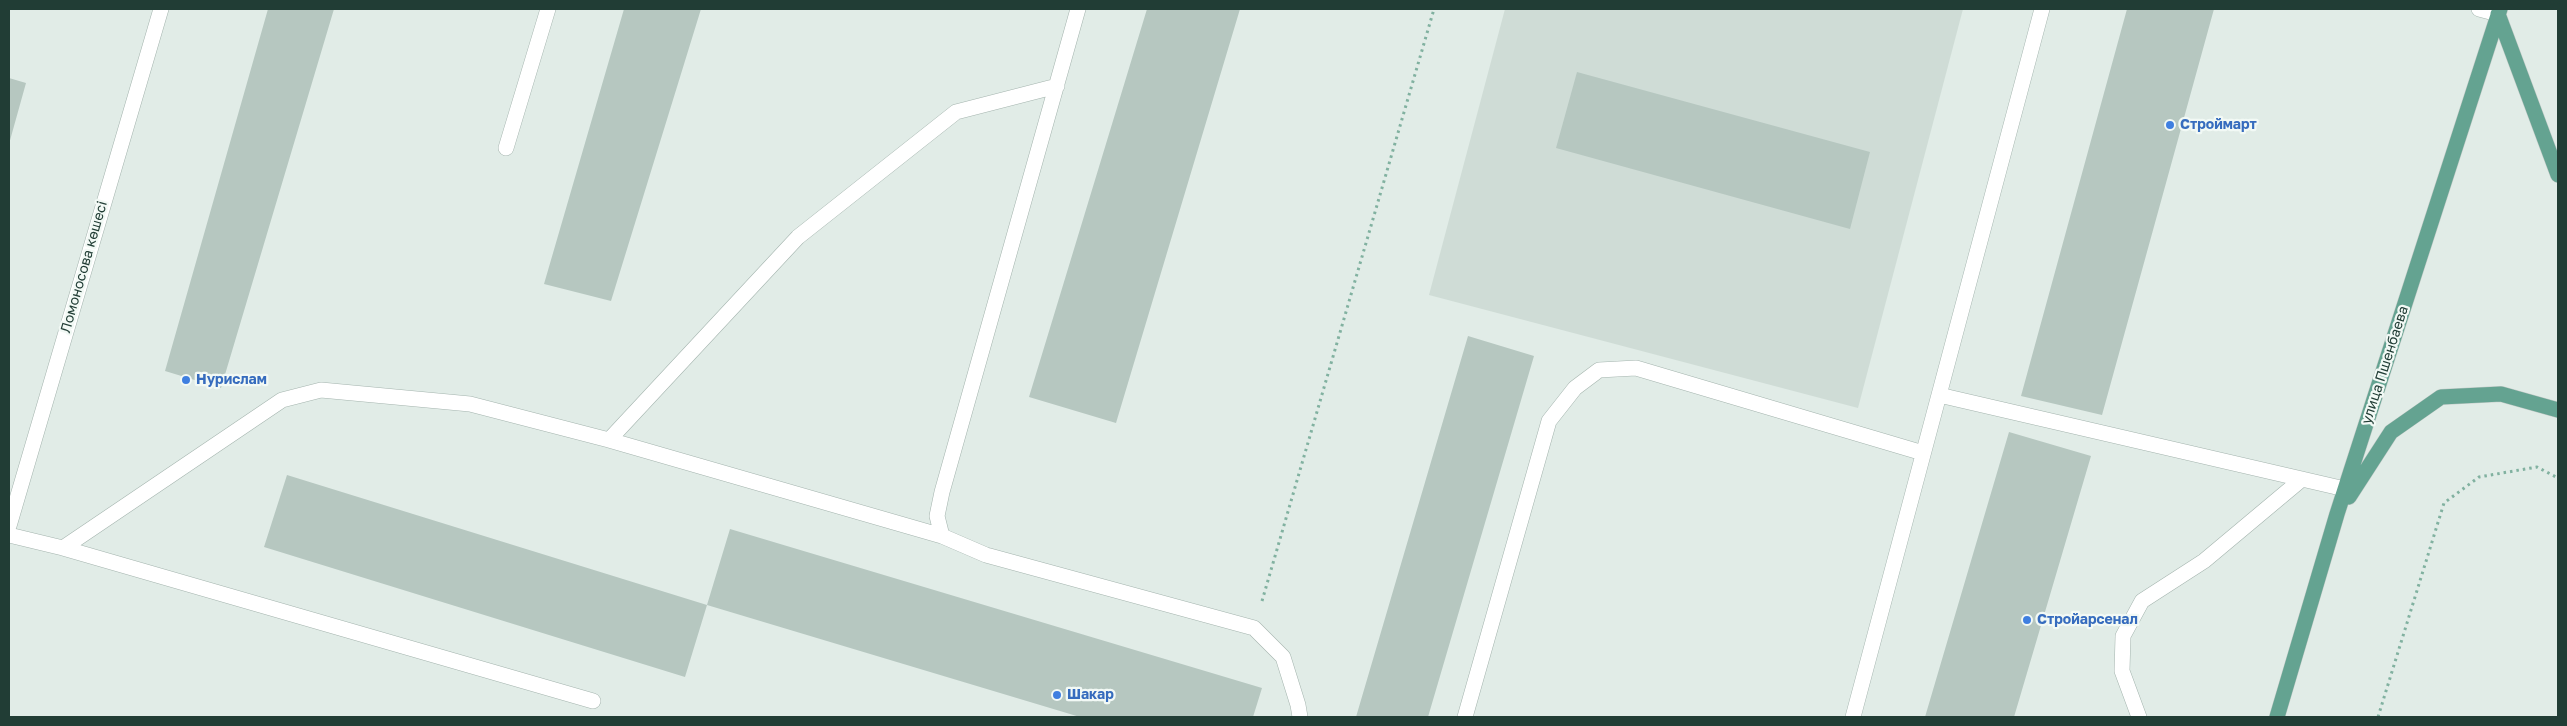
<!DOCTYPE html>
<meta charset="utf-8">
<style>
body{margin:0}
#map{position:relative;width:2567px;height:726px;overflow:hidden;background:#e1ece7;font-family:"Golos Text",sans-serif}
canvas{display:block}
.frame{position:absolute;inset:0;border:10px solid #213d35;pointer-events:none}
</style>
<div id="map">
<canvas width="2567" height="726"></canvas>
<div class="frame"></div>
</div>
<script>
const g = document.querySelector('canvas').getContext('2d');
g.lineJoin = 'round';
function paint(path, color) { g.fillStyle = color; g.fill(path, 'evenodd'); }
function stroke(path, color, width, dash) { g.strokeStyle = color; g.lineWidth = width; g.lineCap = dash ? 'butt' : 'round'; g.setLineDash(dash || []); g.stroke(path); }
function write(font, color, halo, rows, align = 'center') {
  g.font = font + ' "Golos Text",sans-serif'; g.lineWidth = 4.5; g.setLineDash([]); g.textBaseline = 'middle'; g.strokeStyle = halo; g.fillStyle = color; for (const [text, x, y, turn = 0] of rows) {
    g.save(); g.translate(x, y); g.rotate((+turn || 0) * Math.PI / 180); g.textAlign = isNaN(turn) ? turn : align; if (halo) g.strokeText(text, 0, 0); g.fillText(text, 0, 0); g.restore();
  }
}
const built = new Path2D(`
 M1505,9H1963L1858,408L1429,295Z`);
const building = new Path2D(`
 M268,9H334L221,388L165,371Z
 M624,9H701L611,301L544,284Z
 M1147,9H1240L1116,423L1029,397Z
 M2127,9H2214L2102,415L2021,396Z
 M1577,72L1870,152L1850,229L1556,148Z
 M9,78L26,83L9,144Z
 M1468,336L1534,356L1428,717H1356Z
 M2009,432L2091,456L2014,717H1925Z
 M287,475L707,605L685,677L264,547Z
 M730,529L1262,688L1253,717H1080L707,605Z`);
const path = new Path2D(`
 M1262,601L1434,9
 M2378,717L2444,503L2479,477L2537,467L2558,478`);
const minor = new Path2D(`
 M1078,9L942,492L937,516L942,536L986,555L1254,628L1283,657L1298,705L1300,717
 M2479,9L2498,14
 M506,148L548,9
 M1939,395L2345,489
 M609,440L798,237L956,112L1057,86
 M9,526L161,9
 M9,535L63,548L593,701
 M63,548L282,400L321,390L470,404L609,440L942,536
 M1465,717L1549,421L1575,388L1599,370L1636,368L1923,453
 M1853,717L2042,9
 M2139,717L2122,671L2123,636L2142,601L2204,561L2302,479`);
const major = new Path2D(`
 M2498,14L2558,175
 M2349,497L2391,432L2441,397L2501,394L2558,410
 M2277,717L2337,514L2500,9`);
const markers = [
 [2170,125,5,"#3f7fe0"],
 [186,380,5,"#3f7fe0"],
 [2027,620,5,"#3f7fe0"],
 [1057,695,5,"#3f7fe0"]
];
const shopNames = [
 ["Строймарт",2180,125],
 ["Нурислам",196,380],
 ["Стройарсенал",2037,620],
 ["Шакар",1067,695]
];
const streetNames = [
 ["Ломоносова көшесі",84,267,-74],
 ["улица Пшенбаева",2385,365,-72]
];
paint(built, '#cfdcd6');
paint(building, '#b6c7c0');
stroke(minor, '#a4b4ae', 16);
stroke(major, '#c1c9c6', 16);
stroke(path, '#81b1a0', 3, [2.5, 4]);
stroke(minor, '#fff', 15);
stroke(major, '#64a391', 15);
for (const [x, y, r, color] of markers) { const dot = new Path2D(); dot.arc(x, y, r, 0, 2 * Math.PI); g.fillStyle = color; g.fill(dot); stroke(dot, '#f2f9f5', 2); }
write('bold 14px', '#366cbe', '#f2f9f5', shopNames, 'left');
write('14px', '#213d35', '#f2f9f5', streetNames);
</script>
